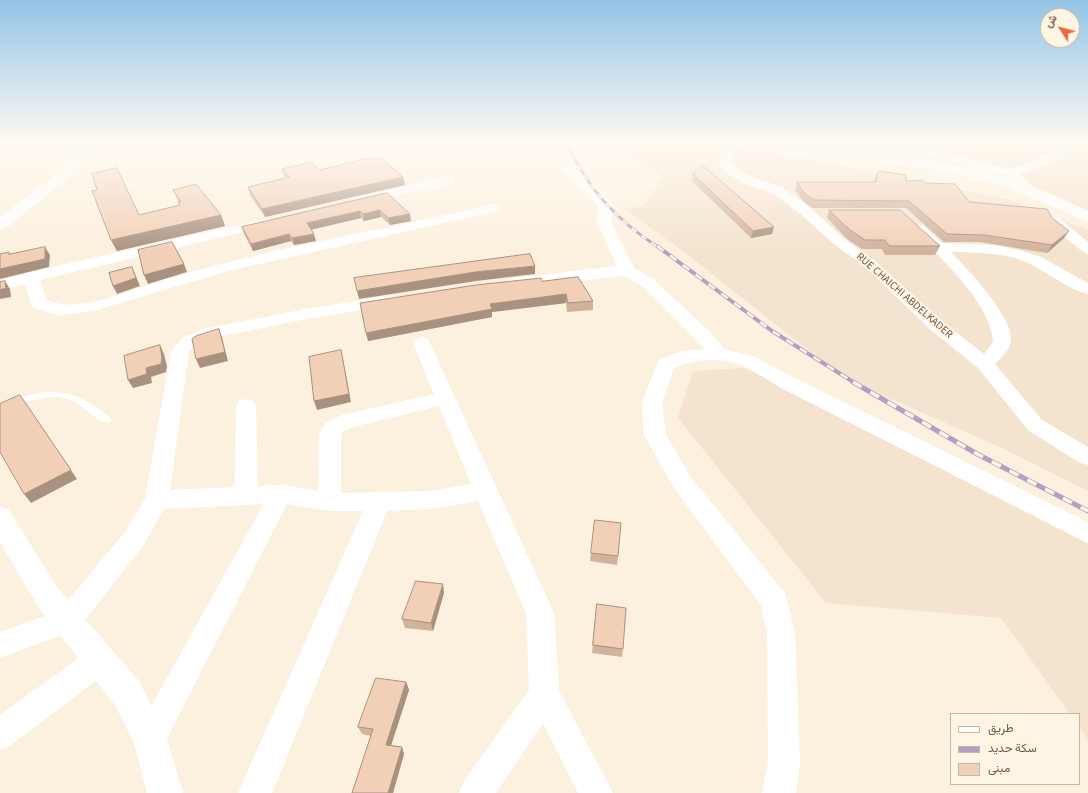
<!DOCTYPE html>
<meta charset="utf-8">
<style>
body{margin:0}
#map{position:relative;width:1088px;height:793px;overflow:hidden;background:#fcf1df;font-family:"Source Sans 3",Vazirmatn,sans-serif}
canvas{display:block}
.legend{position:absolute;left:950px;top:713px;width:130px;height:72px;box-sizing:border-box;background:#fff5e5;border:1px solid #c7b6a6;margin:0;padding:5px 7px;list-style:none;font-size:12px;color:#725747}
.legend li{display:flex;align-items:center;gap:8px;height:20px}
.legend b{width:20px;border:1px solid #c7b6a6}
.north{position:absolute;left:1040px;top:8px;width:40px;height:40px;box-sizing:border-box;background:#fff5e5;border:1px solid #c7b6a6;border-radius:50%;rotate:306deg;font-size:11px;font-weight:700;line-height:16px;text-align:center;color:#725747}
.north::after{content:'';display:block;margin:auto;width:14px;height:18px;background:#e86a42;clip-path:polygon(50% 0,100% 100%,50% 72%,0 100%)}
</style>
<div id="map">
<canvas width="1088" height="793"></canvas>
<ul class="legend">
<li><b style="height:5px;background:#fff"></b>طريق</li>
<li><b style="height:5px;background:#b49fc4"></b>سكة حديد</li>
<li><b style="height:11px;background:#f2cfb7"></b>مبنى</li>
</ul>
<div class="north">ش</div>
</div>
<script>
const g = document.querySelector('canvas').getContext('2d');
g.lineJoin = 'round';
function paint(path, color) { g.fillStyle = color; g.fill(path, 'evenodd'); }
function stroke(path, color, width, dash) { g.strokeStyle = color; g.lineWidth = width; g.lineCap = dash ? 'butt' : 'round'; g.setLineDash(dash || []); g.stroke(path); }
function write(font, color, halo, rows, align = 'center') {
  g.font = font + ' "Source Sans 3",sans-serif'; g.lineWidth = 4; g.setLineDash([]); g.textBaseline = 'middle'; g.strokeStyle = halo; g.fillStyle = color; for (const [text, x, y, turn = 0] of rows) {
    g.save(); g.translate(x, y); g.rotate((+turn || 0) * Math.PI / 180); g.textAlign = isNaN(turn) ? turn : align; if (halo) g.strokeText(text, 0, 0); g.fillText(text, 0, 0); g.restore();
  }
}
const residential = new Path2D(`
 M617,143H714L827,163L1007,199L1088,230V491L1004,449L878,393L819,359L683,251L624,209L644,206L663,177Z
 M882,143H1088V216Z
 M745,368L1088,544V739L1079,726V714H1070L1001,618L826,603L678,418L693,371Z`);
const commercial = new Path2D(`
 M785,174L803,184L780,185L762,175Z
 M761,187L781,199L756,203L736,189Z`);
const lane = new Path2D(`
 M45,392C67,391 81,396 99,409C103,412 108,415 111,419L110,422C99,424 83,406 73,401C50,390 22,405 0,411V404L26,396Z`);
const street = new Path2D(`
 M723,143H735L731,157V163L734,167L755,178L782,187L807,205L846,240L873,259L944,323L984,354L993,342C991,303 940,257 913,231L911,228L913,225H923L942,243L996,245L1023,251L1041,257L1088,283V294C1067,289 1050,273 1030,264C1006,252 978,253 951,252C968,270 1013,316 1011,341C1010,349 1001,358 995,364L1042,420L1088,447V465L1080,463L1028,430L978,368L932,331L863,265L836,246L797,211L772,193L745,184L726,173L719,163Z
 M863,143H888L927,149L1012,169L1052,153L1064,143H1077L1060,159L1021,174L1035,190L1028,194L1023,193L1009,176L927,157L869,146Z
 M568,164C579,167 606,196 613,206L611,222L634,268L654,280L711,333L725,350L753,356L795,378L1088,522V543L781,388C768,380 755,371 741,365C721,357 693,359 674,368L662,402L666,435L690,476L784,592L787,601L795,633L800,763L796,793H762L768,763L767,633L761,605L674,488L644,435L642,402L659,360L682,351L705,349L642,286L624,276L514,288L508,286L506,283L508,280L514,278L617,266L597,222L599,207L564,171L562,168L564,165Z
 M449,176L455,180L453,183L362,204L357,203L355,200L357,197Z
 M493,204L498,205L500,208L498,211L228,271L97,310L62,315L46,312L32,306L25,284L0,290V280L31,272L269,218L274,219L276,222L274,225L269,226L40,280L46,299C72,314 118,295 145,286C259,249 377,232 493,204Z
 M1054,217L1059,218L1088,242V254L1083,252L1049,224L1047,221L1049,218Z
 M387,296L393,297L395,301L393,305L306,319L213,338L199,343L189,351L170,490L235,487L236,406L239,401L246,399L253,401L256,406L258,486L281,485L318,491L319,434L326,423L342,415L434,394L413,343L416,339L422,337L428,339L554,613L559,691L613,793H578L543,723L496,793H459L464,781L529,690L526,613L478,501L431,509L387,511L272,793H238L363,511H329L287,504L161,750L150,755L139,750L134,739L139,728L264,504L164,509L143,546L78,629L0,658V632L59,611L125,532L145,499L171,351L183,337L204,329L306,309ZM439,406L471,484L431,491L341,493V433L349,428Z
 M100,646L110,650L114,660L110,670L11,745L0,750V715L90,650Z`);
const secondary = new Path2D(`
 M86,143H99L66,179L6,228L0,230V217L51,178Z
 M722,143C762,143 802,146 843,150C901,156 960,162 1016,180C1041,188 1064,200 1088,211V222L1005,186L941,170L870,161L728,147L724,146Z
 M0,507L9,510L57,587L139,681L167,739L183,793H147L134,743L115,705L37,605L0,542Z`);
const railFar2 = new Path2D(`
 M567,143C586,187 619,222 658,247`);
const railFar1 = new Path2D(`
 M657,246L772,331L855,383`);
const rail = new Path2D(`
 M853,382L979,455L1088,511`);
const wall = new Path2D(`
 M372,160L405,185L265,217L250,195L248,187L285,178L284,177L282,169L319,170Z
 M878,171L906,181L925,183L969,202L1064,238L1047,253L980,242H944L906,208H812L803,201L795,190L797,182H874L875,178Z
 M693,174L772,234L751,238L692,181Z
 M97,190L139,215L179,205L178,202H179L173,190L221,215L225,226L117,251L111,240Z
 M387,193L411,221L390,225L381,217L364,221L361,218L311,230L316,241L294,245L291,241L253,251L244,234L242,227Z
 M829,210L940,246L935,255H885L882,249H862L847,239L827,218Z
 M542,281L593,301V310L567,312L566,303L492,312V317L368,341L360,303Z
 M591,553L618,556L617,565L590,561Z
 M444,593L433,631L405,628L402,619Z
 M597,604L623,649L622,657L592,653Z
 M406,682L409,690L391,745L402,747L404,754L393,793H352L371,736L362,734L358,727Z`);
const shadedWall = new Path2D(`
 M403,177L405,185L265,217L262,209Z
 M380,210L381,217L364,221L363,214Z
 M360,211L361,218L309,230L307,223Z
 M410,214L411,221L390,225L388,218Z
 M221,215L225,226L117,251L111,240Z
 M774,227L772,234L751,238L753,231Z
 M1069,231L1064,238L1047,253L1052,245Z
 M289,234L291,241L253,251L251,244Z
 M314,234L316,241L294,245L292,238Z
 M45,247L50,255L49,267L0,279V269Z
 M184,264L187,272L148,284L144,275Z
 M535,266V274L476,281L359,299L357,291L475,272Z
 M132,267L140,286L117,294L113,286Z
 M5,281L10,289L11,297L0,299V290Z
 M566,294V303L492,312V317L368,341L366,333L490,304Z
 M219,329L222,338L228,361L200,368L196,359Z
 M160,345L164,354L167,366L166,372L151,377L152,383L133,388L128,380L146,368Z
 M341,350L343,359L351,402L317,410L314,401Z
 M20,395L77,479L31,503L24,494Z
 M443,584L444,593L433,631L431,623Z
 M406,682L409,690L389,752L386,745Z
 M402,747L404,754L393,793H388Z`);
const building = new Path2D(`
 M370,158L372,160L381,158L403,177L262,209L248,187L290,177L282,169L311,162L319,170Z
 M702,165L774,227L753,231L693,174Z
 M117,168L139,215L180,205L178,202H181L173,190L196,184L221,215L111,240L92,191L97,190L92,174Z
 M878,171L906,175V181L922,180L925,183L955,184L969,202L1047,209L1052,218L1069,231L1052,245L984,235L947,234L909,201L814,200L805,194L797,182H876Z
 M387,193L410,214L388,218L380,210L363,214L360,211L307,223L314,234L292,238L289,234L251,244L242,227Z
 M829,210H900L940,246H889L885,240H865L850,230Z
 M172,242L184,264L144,275L138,250Z
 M45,247V259L0,269V254L9,252V254Z
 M530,254L535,266L475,272L357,291L354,278Z
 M132,267L136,278L113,286L109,273Z
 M578,277L593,301L568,303L566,294L490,304L492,309L366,333L360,303L476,285L541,278L542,281Z
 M5,281L6,288L0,290V282Z
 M219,329L225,352L196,359L192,339L196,336Z
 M160,345L162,358L161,364L146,368L147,374L128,380L124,356Z
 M341,350L349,394L314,401L309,357Z
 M20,395L71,470L24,494L0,452V404Z
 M595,520L621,523L618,556L591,553Z
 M416,581L443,584L431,623L402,619Z
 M597,604L626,608L623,649L593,645Z
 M376,678L406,682L386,745L402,747L388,793H352L373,729L358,727Z`);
const streetNames = [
 ["RUE CHAICHI ABDELKADER",904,296,41]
];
paint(residential, '#f4e3ce');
paint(commercial, '#fde0d2');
paint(lane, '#fff');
paint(street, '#fff');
paint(secondary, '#fff');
stroke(railFar2, '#b49fc4', 3);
stroke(railFar1, '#b49fc4', 4);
stroke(rail, '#b49fc4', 5);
stroke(railFar2, '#fff5e5', 2, [6]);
stroke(railFar1, '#fff5e5', 2.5, [8]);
stroke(rail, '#fff5e5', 3.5, [10]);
paint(wall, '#d0b29d');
paint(shadedWall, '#a99180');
paint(building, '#f2cfb7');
stroke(building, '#a99180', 1);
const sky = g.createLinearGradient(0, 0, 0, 254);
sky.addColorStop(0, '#93c4e7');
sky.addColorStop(0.56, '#fef9f1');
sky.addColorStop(1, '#fef9f100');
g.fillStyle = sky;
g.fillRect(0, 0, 1088, 254);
write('11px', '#725747', '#fff5e5', streetNames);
</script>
